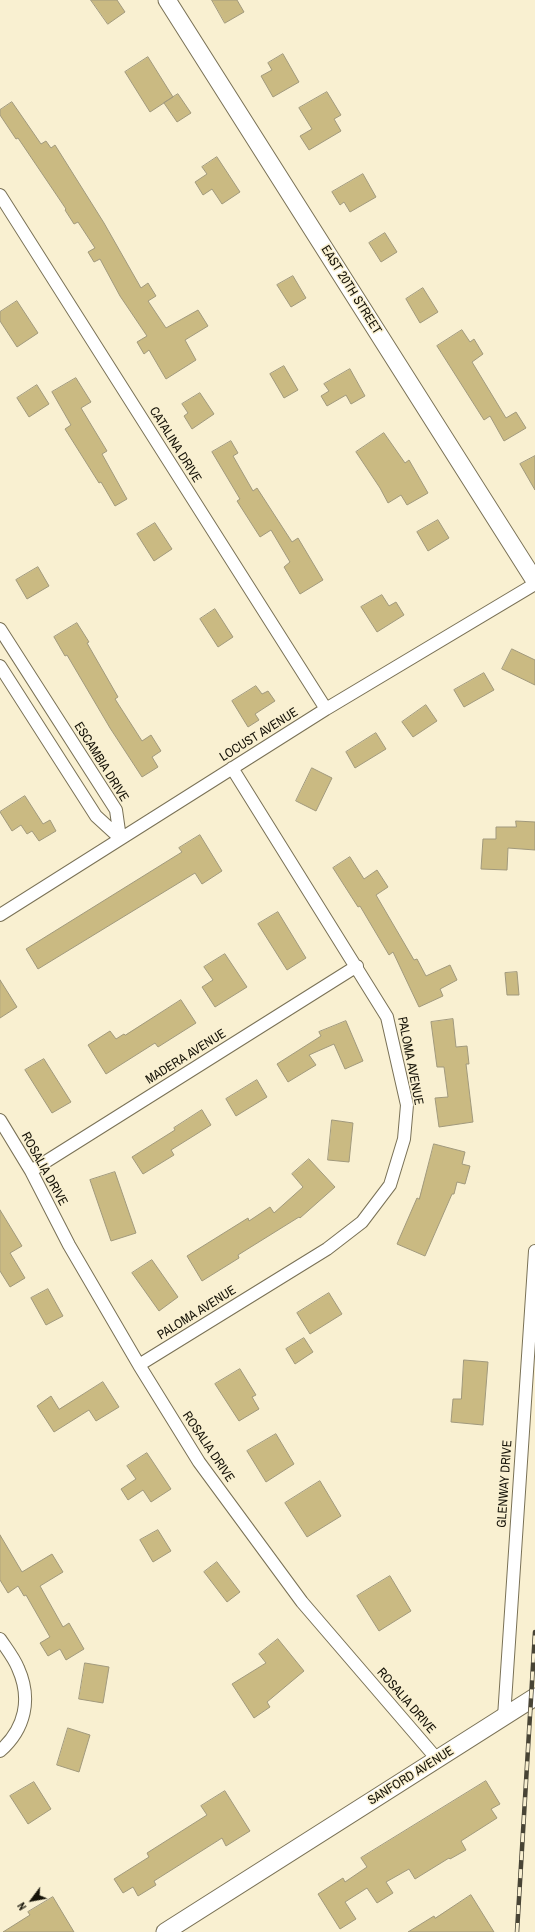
<!DOCTYPE html>
<style>
body{margin:0}
#map{position:relative;width:535px;height:1932px;overflow:hidden;background:#f9f0d1;font-family:"Archivo Narrow",sans-serif}
canvas{display:block}
.north{position:absolute;left:12px;top:1880px;width:40px;height:40px;-webkit-text-stroke:3px #f9f0d1;paint-order:stroke;rotate:238deg;font-size:11px;font-weight:700;line-height:16px;text-align:center;color:#161308}
.north::after{content:'';display:block;margin:auto;width:14px;height:18px;background:#161308;clip-path:polygon(50% 0,100% 100%,50% 72%,0 100%)}
</style>
<div id="map">
<canvas width="535" height="1932"></canvas>
<div class="north">N</div>
</div>
<script>
const g = document.querySelector('canvas').getContext('2d');
g.lineJoin = 'round';
function paint(path, color) { g.fillStyle = color; g.fill(path, 'evenodd'); }
function stroke(path, color, width, dash) { g.strokeStyle = color; g.lineWidth = width; g.lineCap = dash ? 'butt' : 'round'; g.setLineDash(dash || []); g.stroke(path); }
function write(font, color, halo, rows, align = 'center') {
  g.font = font + ' "Archivo Narrow",sans-serif'; g.lineWidth = 3; g.setLineDash([]); g.textBaseline = 'middle'; g.strokeStyle = halo; g.fillStyle = color; for (const [text, x, y, turn = 0] of rows) {
    g.save(); g.translate(x, y); g.rotate((+turn || 0) * Math.PI / 180); g.textAlign = isNaN(turn) ? turn : align; if (halo) g.strokeText(text, 0, 0); g.fillText(text, 0, 0); g.restore();
  }
}
const building = new Path2D(`
 M91,0H117L125,12L108,24Z
 M212,0H237L244,12L225,23Z
 M283,54L299,82L273,97L261,76L272,70L268,63Z
 M148,57L173,97L150,112L125,72Z
 M327,92L341,115L334,119L341,131L309,150L300,136L312,129L299,108Z
 M178,94L191,113L177,122L164,103Z
 M12,102L41,144L46,141L51,148L55,145L104,223L141,288L148,283L156,296L148,301L166,328L198,310L208,326L185,340L196,360L166,379L149,350L144,354L137,342L147,336L120,296L100,259L94,262L88,252L95,248L78,222L74,224L65,210L66,209L18,138L16,139L0,115V110Z
 M217,157L240,192L222,204L212,189L203,195L195,182L207,174L202,167Z
 M363,174L376,197L350,212L344,202L340,205L332,192Z
 M385,233L397,252L381,262L369,243Z
 M293,276L306,298L291,307L277,285Z
 M423,288L438,312L420,323L406,299Z
 M17,301L38,333L17,347L0,321V312Z
 M462,330L470,342L474,339L483,354L472,362L506,418L516,412L526,428L504,441L490,416L484,420L437,346Z
 M284,366L298,390L284,398L270,374Z
 M350,369L365,396L351,404L346,395L327,406L321,396L329,391L324,384Z
 M76,378L91,402L81,408L107,451L102,454L127,499L115,506L101,482L99,483L65,429L71,425L52,392Z
 M37,385L49,404L29,417L17,398Z
 M200,393L214,414L192,429L184,416L188,413L182,404Z
 M384,433L405,463L409,460L428,493L407,505L401,495L388,503L380,488L356,452Z
 M231,441L238,453L233,456L253,491L257,488L292,542L298,538L323,580L300,594L284,567L290,562L271,530L260,537L237,501L240,499L212,452Z
 M535,456V490L520,464Z
 M438,520L449,538L428,551L417,532Z
 M155,523L172,549L154,561L137,534Z
 M38,567L49,586L27,599L16,580Z
 M382,595L389,606L396,602L404,615L377,632L361,607Z
 M215,609L233,637L218,647L200,619Z
 M77,623L89,642L87,643L118,697L115,699L142,741L151,735L161,751L152,757L158,767L142,777L110,728L67,655L65,656L54,637Z
 M512,649L535,660V685L502,669Z
 M484,673L494,690L464,707L454,690Z
 M256,686L262,694L268,691L275,701L255,714L259,720L248,727L232,701Z
 M426,705L437,721L413,737L402,722Z
 M376,733L386,749L355,768L346,752Z
 M312,768L332,778L316,811L296,801Z
 M25,796L43,824L50,820L56,831L39,841L32,831L27,834L21,825L12,831L0,812Z
 M516,821L535,822V850L508,848L507,870L481,869L483,839H496V827H516Z
 M200,835L222,871L202,884L195,873L38,969L26,949L182,852L179,848Z
 M350,857L364,879L377,870L388,887L376,895L414,960L417,959L426,976L450,965L457,980L440,989L443,996L419,1007L393,952L389,955L360,906L358,907L333,868Z
 M278,912L306,958L287,970L258,924Z
 M225,954L247,987L215,1007L202,987L213,980L204,967Z
 M517,972L519,995H507L505,973Z
 M0,980L17,1007L0,1018Z
 M181,1000L196,1023L158,1047L155,1043L106,1074L88,1045L110,1031L116,1039L124,1034L125,1035Z
 M453,1019L456,1047L467,1046L469,1064H466L473,1122L439,1127L435,1098L448,1097L444,1067H437L431,1022Z
 M346,1021L363,1061L345,1069L334,1044L309,1055L316,1065L288,1082L277,1064L321,1036L319,1032Z
 M44,1059L71,1102L52,1113L25,1070Z
 M257,1080L267,1097L236,1116L226,1099Z
 M202,1110L211,1125L171,1150L174,1155L143,1174L132,1157L175,1130L174,1128Z
 M332,1120L353,1123L349,1162L328,1160Z
 M434,1144L465,1152L462,1164L470,1166L465,1184L457,1182L454,1194H452L425,1256L397,1244L417,1198L419,1199Z
 M309,1159L335,1187L300,1218L299,1217L238,1255L239,1258L202,1281L187,1256L248,1218L249,1221L270,1207L274,1213L303,1187L292,1174Z
 M115,1172L136,1233L111,1241L90,1180Z
 M0,1210L22,1246L10,1253L25,1278L10,1287L0,1271Z
 M152,1260L178,1297L159,1311L132,1273Z
 M48,1289L63,1316L46,1325L31,1298Z
 M329,1293L342,1314L310,1334L297,1313Z
 M304,1338L313,1352L295,1364L286,1349Z
 M464,1360L488,1362L483,1425L451,1422L453,1399H461Z
 M240,1369L256,1395L252,1397L259,1409L239,1421L215,1384Z
 M103,1382L119,1407L96,1421L89,1410L54,1432L37,1406L51,1396L59,1409Z
 M276,1434L294,1464L266,1482L247,1451Z
 M147,1453L171,1489L151,1502L143,1490L128,1500L121,1489L136,1479L127,1466Z
 M320,1481L341,1516L307,1537L285,1503Z
 M158,1530L171,1551L153,1562L140,1540Z
 M0,1535L22,1572L52,1554L63,1572L40,1586L63,1627L69,1623L84,1649L66,1660L60,1649L48,1656L40,1643L50,1637L26,1595L24,1596L18,1586L8,1593L0,1580Z
 M217,1562L240,1592L227,1602L204,1572Z
 M390,1576L411,1611L379,1631L357,1596Z
 M278,1639L304,1671L267,1702L270,1707L254,1718L232,1684L266,1663L259,1654Z
 M85,1663L109,1667L103,1703L79,1699Z
 M68,1728L90,1735L79,1772L57,1765Z
 M486,1781L500,1804L491,1809L497,1818L461,1841L466,1850L450,1859L449,1858L415,1879L409,1869L386,1882L393,1893L377,1903L367,1888L345,1902L356,1919L340,1929L318,1894L343,1878L345,1882L367,1867L361,1858Z
 M34,1782L51,1809L28,1824L10,1796Z
 M225,1791L250,1831L226,1846L222,1838L154,1881L156,1885L138,1896L133,1887L123,1893L114,1879L149,1857L147,1853L207,1815L201,1806Z
 M471,1895L494,1932H408L434,1916L435,1918Z
 M53,1897L74,1932H3L30,1915L28,1912Z`);
const street = new Path2D(`
 M0,195L326,709
 M0,629L116,810L120,838
 M0,666L96,816L120,838
 M0,915L326,709L535,584
 M0,1120L31,1171L69,1245L139,1365L199,1462L302,1602L437,1759
 M31,1171L357,966
 M139,1365L327,1249L362,1222L390,1185L404,1139L407,1105L387,1017L232,768
 M0,1639C6,1648 14,1658 18,1668C32,1699 25,1729 0,1751
 M504,1717L535,1251`);
const secondary = new Path2D(`
 M167,0L535,581
 M165,1932L535,1697`);
const rail = new Path2D(`
 M517,1932L535,1632`);
const streetNames = [
 ["EAST 20TH STREET",351,290,58],
 ["CATALINA DRIVE",175,445,58],
 ["LOCUST AVENUE",259,735,-32],
 ["ESCAMBIA DRIVE",101,762,58],
 ["MADERA AVENUE",186,1057,-32],
 ["PALOMA AVENUE",410,1061,79],
 ["ROSALIA DRIVE",44,1169,61],
 ["PALOMA AVENUE",197,1313,-32],
 ["ROSALIA DRIVE",208,1447,56],
 ["GLENWAY DRIVE",505,1484,-86],
 ["ROSALIA DRIVE",406,1701,49],
 ["SANFORD AVENUE",411,1776,-32]
];
paint(building, '#caba82');
stroke(building, '#a1997c', 1);
stroke(street, '#797156', 14);
stroke(secondary, '#797156', 19);
stroke(street, '#fff', 12);
stroke(secondary, '#fff', 17);
stroke(rail, '#484435', 4.5);
stroke(rail, '#f9f0d1', 3, [9]);
write('13px', '#161308', '#f9f0d1', streetNames);
</script>
